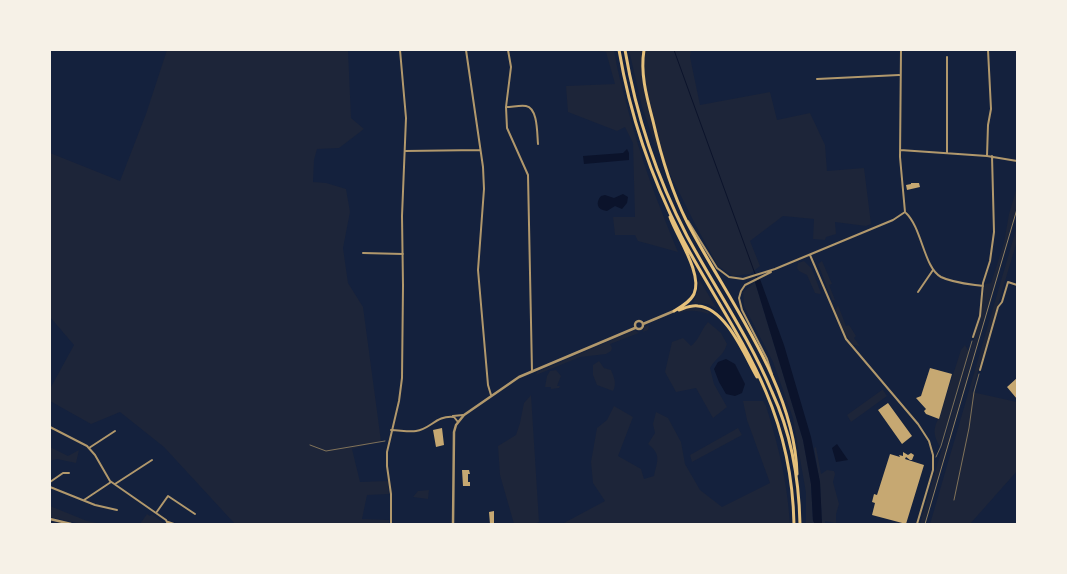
<!DOCTYPE html>
<style>
body{margin:0}
#map{position:relative;width:1067px;height:574px;overflow:hidden;background:#14213d;font-family:Commissioner,sans-serif}
canvas{display:block}
.frame{position:absolute;inset:0;border:51px solid #f6f1e7;pointer-events:none}
</style>
<div id="map">
<canvas width="1067" height="574"></canvas>
<div class="frame"></div>
</div>
<script>
const g = document.querySelector('canvas').getContext('2d');
g.lineJoin = 'round';
function paint(path, color) { g.fillStyle = color; g.fill(path, 'evenodd'); }
function stroke(path, color, width, dash) { g.strokeStyle = color; g.lineWidth = width; g.lineCap = dash ? 'butt' : 'round'; g.setLineDash(dash || []); g.stroke(path); }
const green = new Path2D(`
 M167,50H348L351,118L364,129L339,148L317,149L314,160L313,182L326,183L346,189L350,212L343,248L348,283L363,307L381,441L352,449L360,482L388,481L389,494L367,495L362,519L389,520V524H235L164,447L120,412L91,424L50,401V389L74,345L50,317V153L120,181L146,114Z
 M590,50H614C617,69 622,88 627,106C640,157 658,204 678,252L638,241L635,235H615L613,217H635L633,143L625,127L617,131L568,112L566,86L615,84L606,52Z
 M629,50H691L690,57L700,105L770,92L777,120L810,113L825,145L827,171L864,168L871,224L866,226L835,222L836,234L826,237L825,240L813,239L814,219L783,216L750,241L760,266L750,274L733,276L718,266L696,226L655,144L642,107Z
 M1017,187V206L924,524H920L979,321L985,284L991,283L1004,243L1009,214Z
 M1017,226V241L972,392L1017,402V471L970,524H930Z
 M804,261L812,269L821,293L820,294L815,293L807,275L799,271L797,268L798,263Z
 M822,261L832,284L829,285L835,300H832L818,264Z
 M699,279L717,309L708,304L693,303L698,291Z
 M755,282L803,440L811,484L813,520L815,524H806V493L793,418L773,362L744,306L743,292Z
 M838,305L846,326L849,325L856,336L854,338L860,346L853,345L844,332L835,311Z
 M688,308H697L710,312L708,314C685,305 671,317 649,325L648,330L643,332L644,327Z
 M708,322L721,333L727,344C723,357 716,357 710,368L714,384L727,407L713,418L696,388L676,392L665,372L672,342L683,338L691,346C699,340 701,330 708,322Z
 M635,330L639,333L610,344L612,348L611,351L606,354L580,357L536,375L537,372Z
 M965,345L969,352L940,447C934,437 932,429 939,418L961,350Z
 M599,361L604,368L611,370C614,377 617,384 613,391L597,385L593,375V365Z
 M556,370L561,376L557,386H560L559,388L551,389V387H545L547,376L550,371Z
 M882,390H883L887,396L851,422L847,415Z
 M531,395L539,522L534,524H514L500,475L498,446L516,435L520,423L524,403Z
 M743,401H763L766,406C779,448 787,480 790,524H562L605,501L593,483L591,462L597,428L607,420L614,406L633,417L618,456L641,469L644,479L654,476C657,461 662,455 648,444L655,433L653,424L656,412L668,418L681,442L685,464L700,490L722,507L770,483L747,420Z
 M738,428L742,435L692,462L690,455Z
 M50,447L68,456L79,450L76,463L57,459L50,461Z
 M816,447L821,474L827,470L834,471L835,474L833,482L839,504L836,514V523L825,521V524L822,523L820,484L814,448Z
 M429,490L428,499L413,497L418,491Z
 M50,506L87,521L102,524H82L50,517Z
 M147,514L150,516L152,514L165,524H140Z`);
const water = new Path2D(`
 M627,149L629,153V160L584,164L583,156L623,153Z
 M623,194L628,197L627,203L622,209L615,206L607,211C597,210 595,203 601,196L605,195L614,198Z
 M760,279L784,345L811,437L820,482L822,524H815L813,521L811,484L803,440L755,282Z
 M726,359L735,364L745,384L742,393L735,396L726,394L719,382L714,369L718,362Z
 M837,444L848,460L836,462L832,448Z`);
const stream = new Path2D(`
 M674,50L758,282`);
const building = new Path2D(`
 M911,183H919L920,187L907,190L906,185L911,184Z
 M930,368L952,374L939,419L926,414L924,411L926,409L916,398L921,396Z
 M1017,378V399L1007,387Z
 M888,403L912,436L902,444L878,410Z
 M442,428L444,445L436,447L433,430Z
 M903,452L908,455L911,453L914,455L912,460H910L906,457L905,459L924,465L906,524L872,515L875,503L872,502L874,494L877,495L890,454L900,457L899,455L903,456Z
 M462,470H469L470,474H468V482H470V486H463Z
 M494,511V524H490L489,512Z`);
const path = new Path2D(`
 M310,445L326,451L385,441
 M936,457L941,446L972,341
 M954,500L969,428L974,392L979,374`);
const minor = new Path2D(`
 M466,50L483,167L484,189L478,270L488,385L491,395
 M508,50L511,67L506,107L507,128L528,175L532,371
 M901,50L900,157L905,212
 M947,57V153
 M817,79L899,75
 M506,107C512,107 520,105 526,106C538,108 537,134 538,144
 M900,150L987,156L1017,161
 M405,151L480,150
 M987,156L988,125L991,109L988,50
 M906,213C922,228 924,268 941,277C953,283 969,284 983,286
 M688,221L717,268L729,277L743,279L775,269L893,220L905,212
 M363,253L403,254
 M810,255L846,339L918,424L929,441L933,455V470L917,524
 M771,272L745,285L741,291L739,298L742,310L767,359L772,374
 M918,292L933,270
 M973,337L980,316L983,283L990,261L994,232L992,156
 M980,370L998,307L1002,302L1008,282L1017,285
 M453,416L463,415
 M50,427L87,446L95,455L110,481L166,520L168,524
 M391,430C399,430 408,432 416,431C431,429 436,415 454,417L458,422
 M89,448L115,431
 M50,482L63,473H69
 M115,484L152,460
 M50,487L95,505L117,510
 M84,500L111,482
 M156,513L168,496L195,514
 M168,522L174,524
 M391,524V494L387,466V452L399,401L402,378L403,286L402,216L406,118L400,50`);
const tertiary = new Path2D(`
 M635 325a4 4 0 1 1 8 0a4 4 0 1 1-8 0Z
 M643,324L674,311
 M50,519L71,524
 M453,524L454,432L456,425L464,415L519,377L635,328`);
const primary = new Path2D(`
 M644,50C640,74 647,98 653,121C661,156 671,190 687,222C727,299 795,385 797,474`);
const trunk = new Path2D(`
 M619,50C630,115 651,177 681,236C708,288 743,337 766,392C784,434 793,478 794,524
 M625,50C636,115 657,178 687,236C715,288 749,337 772,392C791,433 799,479 800,524
 M670,217C677,237 703,274 694,294C690,302 681,307 674,311
 M679,310C685,308 691,305 698,306C726,308 745,356 757,377`);
const rail = new Path2D(`
 M925,524L1017,209`);
paint(green, '#1d2539');
paint(water, '#0b132b');
stroke(stream, '#0b132b', 1);
paint(building, '#c6a872');
stroke(path, '#e5c07b', 0.5);
stroke(minor, '#b1986c', 2);
stroke(tertiary, '#b1986c', 2.5);
stroke(primary, '#e5c07b', 3);
stroke(trunk, '#e5c07b', 3);
stroke(rail, '#918062', 1);
</script>
